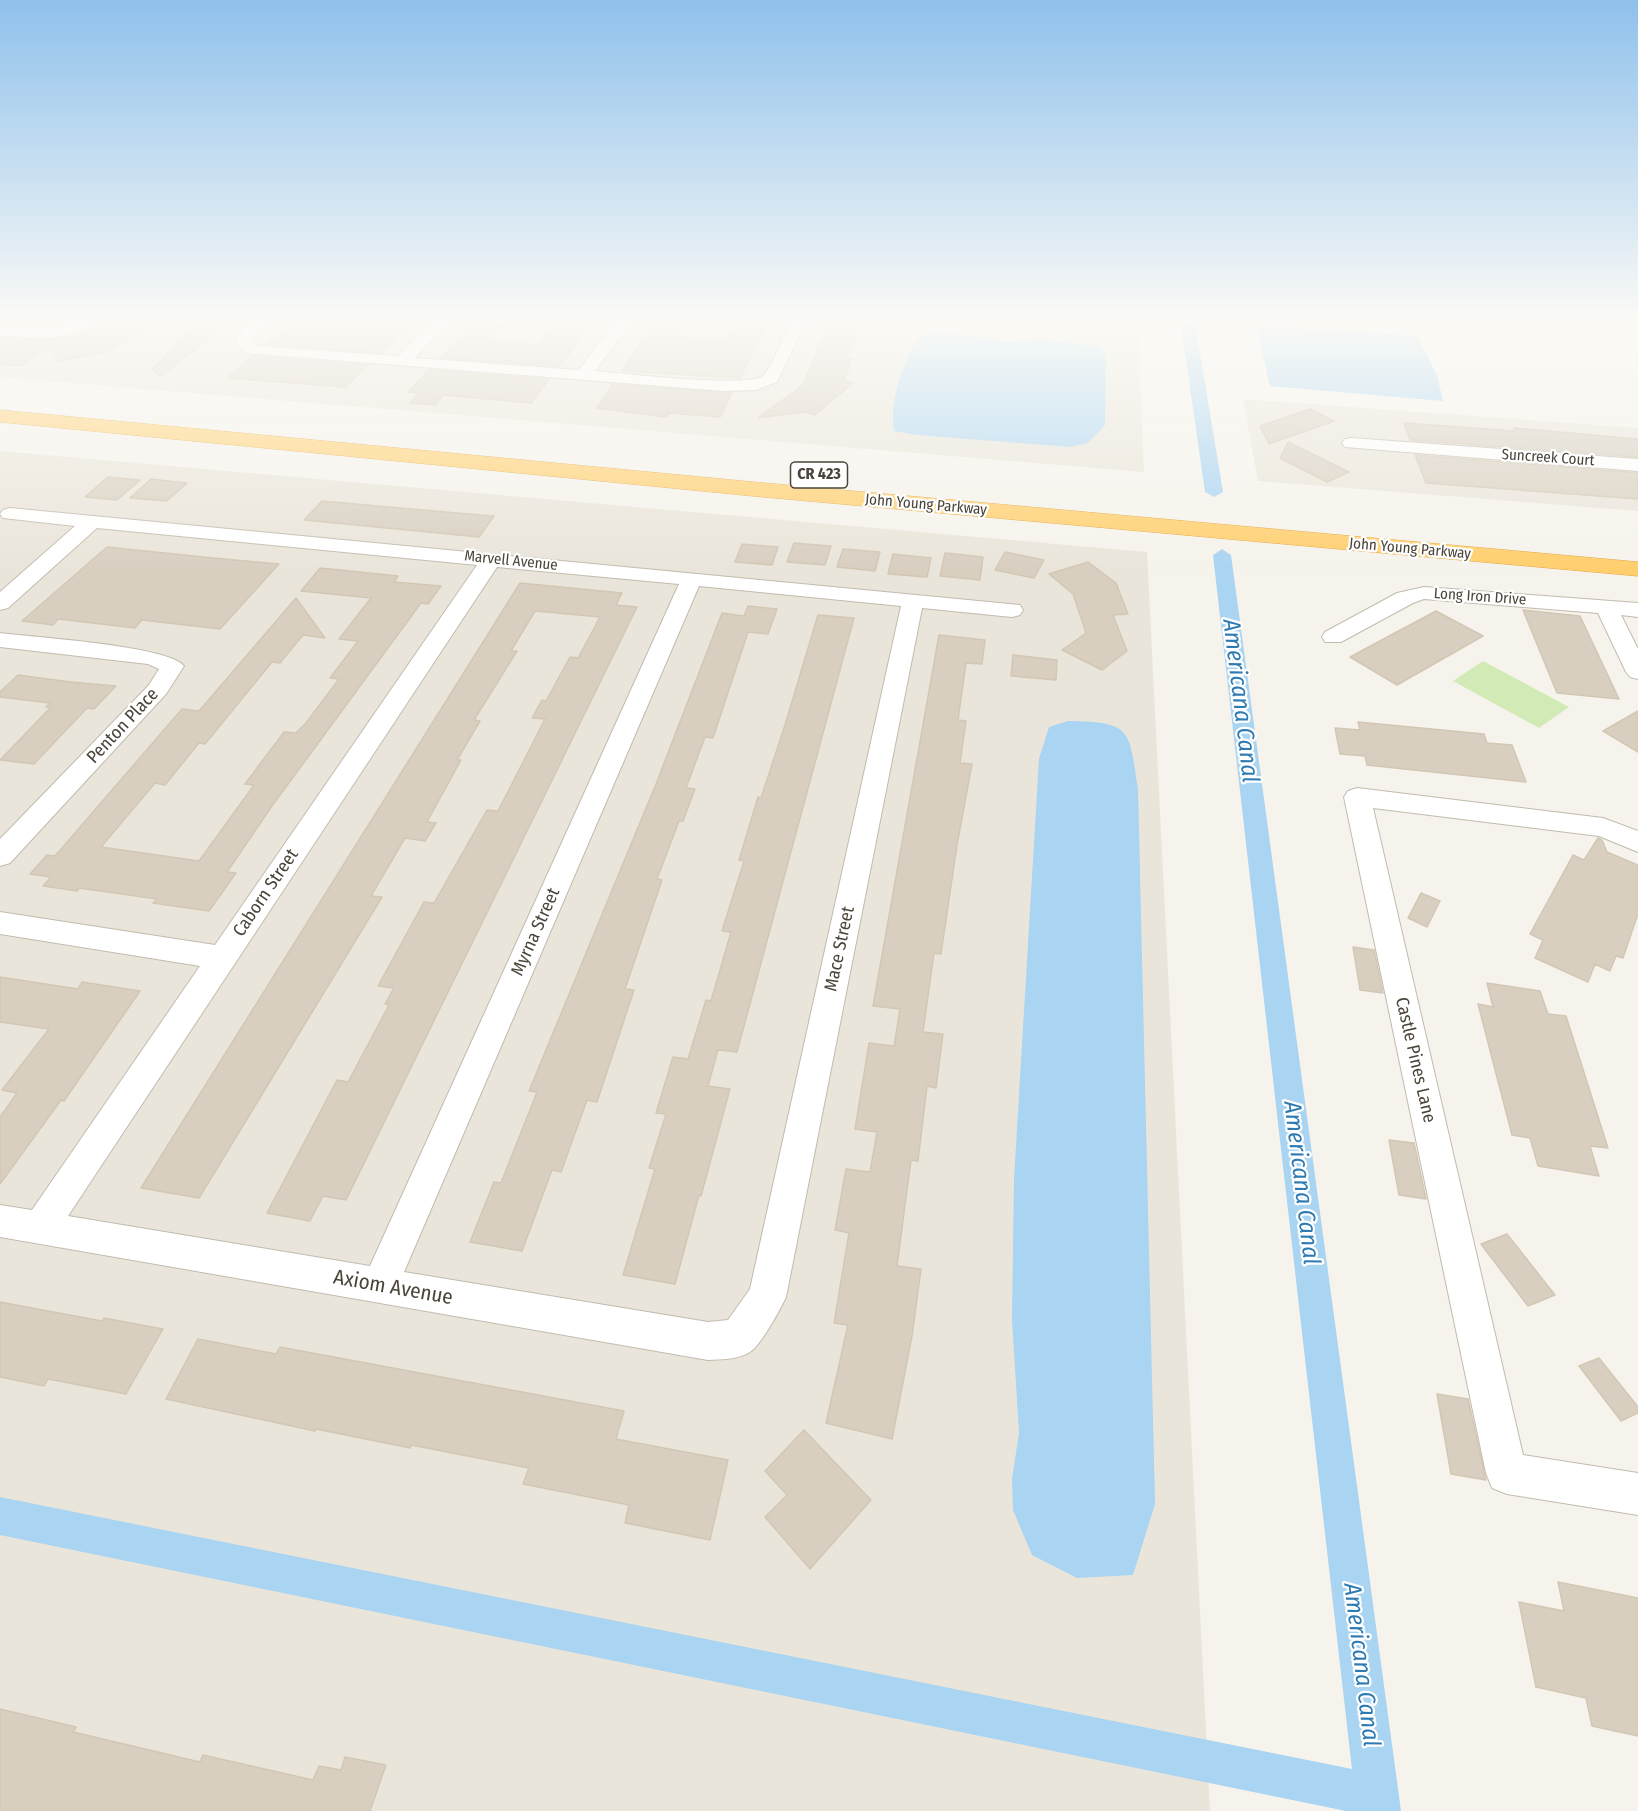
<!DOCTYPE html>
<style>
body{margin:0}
canvas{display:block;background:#f6f3ec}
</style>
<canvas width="1638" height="1811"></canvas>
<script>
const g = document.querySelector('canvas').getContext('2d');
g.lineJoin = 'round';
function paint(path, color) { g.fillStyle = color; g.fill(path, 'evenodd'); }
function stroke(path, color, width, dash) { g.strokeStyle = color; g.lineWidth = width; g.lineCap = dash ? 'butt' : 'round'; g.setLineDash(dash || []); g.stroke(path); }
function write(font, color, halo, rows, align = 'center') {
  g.font = font + ' "Fira Sans Condensed",sans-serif'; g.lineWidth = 4.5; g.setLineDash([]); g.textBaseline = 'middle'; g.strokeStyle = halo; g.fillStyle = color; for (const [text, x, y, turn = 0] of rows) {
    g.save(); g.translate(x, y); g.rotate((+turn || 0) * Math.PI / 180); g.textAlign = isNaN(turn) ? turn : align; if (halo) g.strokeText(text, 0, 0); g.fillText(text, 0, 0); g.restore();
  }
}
const residential = new Path2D(`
 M0,317H1137L1144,472L0,377Z
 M1243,399L1638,428V511L1258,481Z
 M0,451L1147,552L1210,1811H0Z`);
const green = new Path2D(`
 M1483,661L1569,707L1539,728L1453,681Z`);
const water = new Path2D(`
 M1271,326L1417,336L1437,375L1443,401L1270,386L1258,332L1261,328Z
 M932,334L977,336L1005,342L1042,340L1099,346L1106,352L1105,425L1088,443L1070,447L917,435L894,431C889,401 903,361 920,336Z
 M1068,721C1132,722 1129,729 1138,789L1155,1504L1133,1575L1077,1578L1032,1555L1013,1510L1012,1479L1019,1433L1012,1319L1014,1179L1039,759L1049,727Z`);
const canal = new Path2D(`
 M1180,317H1194L1223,492L1214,497L1205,492Z
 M1222,549L1231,555L1401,1811H1346L0,1535V1497L1352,1769L1213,555Z`);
const building = new Path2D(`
 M28,317H77L52,324H16Z
 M103,317H164L111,350L58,362L49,347L21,366L0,364V337L39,340L68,338L93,328Z
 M201,317L235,319L160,377L153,369Z
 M301,317H393L416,319L381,353L267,344Z
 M560,317H597L559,366L441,358L474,322L503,325L489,341L537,345Z
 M658,317H689L677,337L725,341L739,317H770L740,378L622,371Z
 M831,317H856L854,324L860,325L847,358L852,359L844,381L853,383L815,415L804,412L758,418L803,385Z
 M253,356L368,365L345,387L227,378Z
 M429,370L549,379L531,403L443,395L435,405L410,403L419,393L408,392Z
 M613,384L724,393H732L720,417L669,413L666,417L597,408Z
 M1310,409L1334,421L1269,444L1260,426Z
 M1404,423L1515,431L1514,428L1638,439V457L1410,440Z
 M1288,442L1349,472L1327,482L1280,458Z
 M1415,455L1638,473V499L1426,483Z
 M108,477L140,480L117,500L85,497Z
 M151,479L187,483L167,501L130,498Z
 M322,501L457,513L494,516L479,537L304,520Z
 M794,543L831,546L825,565L787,562Z
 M742,544L778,547L772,565L735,562Z
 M107,547L213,558L279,564L220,629L142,620L135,628L58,619L53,625L22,621Z
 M843,549L880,552L875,571L837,567Z
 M1005,552L1044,560L1034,578L995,570Z
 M945,553L983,557L980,580L940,576Z
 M893,554L931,558L927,577L888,574Z
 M1088,562L1116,583L1128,614L1113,615L1127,651L1102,670L1062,650L1086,633L1073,594L1049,574Z
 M320,568L398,576L394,582L441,586L428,604L421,603L272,806L227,872L236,873L209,911L153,903L157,899L79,888L77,891L43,886L51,877L30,874L47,855L55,856L182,709L199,711L296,598L325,638L303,635L280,663L272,662L205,744L199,743L165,785L155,783L101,847L199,861L254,785L245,784L284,732L296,733L306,723L339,679L330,678L358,641L339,639L371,598L301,591Z
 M520,583L622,593L616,605L637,607L346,1200L323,1196L310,1221L267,1213L337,1080L348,1082L389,1005L385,1004L394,988L378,986L424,902L434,903L487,810L498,811L545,719L532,718L542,700L546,701L570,657L578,658L600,617L535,611L511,651H517L474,720L480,721L457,760H461L427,822L436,823L425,841L405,838L371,896L382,897L199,1198L141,1188Z
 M748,606L777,609L768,634L748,632L713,738L705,737L686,788L695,789L683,821H679L657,879L662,880L625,989L634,990L597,1102L587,1100L561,1172L552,1170L522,1251L470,1242L494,1182L501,1183L537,1092L529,1091L656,784L722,613L744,616Z
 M1523,610L1580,616L1619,699L1557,693Z
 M1436,611L1483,636L1397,685L1350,657Z
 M818,615L854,618L737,1052L718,1050L708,1086L730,1089L701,1196L699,1195L675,1284L623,1275L655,1169L649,1168L666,1114L656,1113L673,1057L688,1059L706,1000L711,1001L731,932L722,931L744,861L739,860L758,797L761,798L785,725Z
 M939,635L985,640L982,664L966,663L958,720L966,721L960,763L972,764L957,845L941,954L934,953L923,1032L943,1034L936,1088L927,1086L918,1161L911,1160L897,1266L921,1269L912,1336L892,1439L826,1423L848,1325L834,1323L849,1233L835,1230L846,1169L870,1172L877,1132L855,1129L869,1043L894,1046L900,1009L873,1006Z
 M1013,655L1057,660L1056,680L1011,676Z
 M18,675L71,682L116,686L94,709L87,708L34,764L0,760L51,707H46L50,703L0,697V692Z
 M1638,711V752L1603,731Z
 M1358,722L1484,734L1487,743L1512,745L1526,782L1367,765L1365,756L1340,754L1335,728L1360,730Z
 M1598,838L1602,840L1607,852L1638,865V914L1623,958L1616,956L1610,971L1595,964L1588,982L1535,958L1543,940L1530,934L1573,855L1584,860Z
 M1421,893L1440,901L1427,927L1408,918Z
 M1353,947L1374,950L1383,993L1360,990Z
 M0,977L78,989L82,982L140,991L64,1101L61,1100L0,1184V1117L17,1093L2,1090L49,1029L0,1022Z
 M1487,983L1540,991L1548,1014L1566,1016L1608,1148L1590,1146L1599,1176L1538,1166L1530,1138L1512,1135L1478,1004L1493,1007Z
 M1389,1140L1414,1143L1426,1199L1399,1195Z
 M1507,1234L1555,1295L1528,1306L1481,1244Z
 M0,1302L102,1321L104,1318L163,1329L126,1394L48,1379L44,1386L0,1377Z
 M198,1339L276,1354L280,1347L624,1411L616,1439L728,1460L710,1540L625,1523L629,1505L523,1484L529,1468L411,1445L410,1448L316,1429L315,1431L166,1399Z
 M1599,1358L1638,1407V1413L1621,1421L1579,1366Z
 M1437,1394L1468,1399L1486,1480L1451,1474Z
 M804,1430L871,1500L810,1569L765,1517L787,1495L765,1471Z
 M1558,1582L1638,1598V1736L1592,1726L1586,1698L1536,1687L1519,1602L1564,1611Z
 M0,1709L76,1727L73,1732L200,1762L203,1755L313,1780L319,1766L341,1770L345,1757L386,1765L370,1811H0Z`);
const minor = new Path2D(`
 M82,317H101C79,344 30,338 0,335V325C28,328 56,331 82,317Z
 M259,317H276L255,335L252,342L256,346L398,356L437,317H454L415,358L579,370L619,317H635L595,371C621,373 750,389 764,375C772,367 787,329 792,317H808L777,382L756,390L724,391L246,353L236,343L242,330Z
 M1351,438L1638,459V471L1345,447L1342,443L1345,439Z
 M10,508L1020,605L1023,610L1020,615L1012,617L922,608L786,1297C780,1310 761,1345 750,1352C738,1360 721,1359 708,1360L0,1237V1205L32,1210L200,966L0,934V912L215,945L477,565L97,528L8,608L0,610V592L75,526L3,518L0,514L3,510ZM497,567L679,584L370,1266L68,1216ZM699,586L901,606L750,1289L728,1320L708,1322L404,1272Z
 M1424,587L1638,603V617L1621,615L1638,649V679L1630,677L1626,672L1598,613L1424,599L1413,603L1341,642H1325L1322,637L1325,632L1397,593Z
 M0,633C31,637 170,646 184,666L166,694L10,863L0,866V839L149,685L159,669L148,664L0,647Z
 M1357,788L1603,818L1638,831V852L1599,836L1373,808L1523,1455L1638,1473V1515L1507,1494L1492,1488L1486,1473L1344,797L1348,791Z`);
const highway = new Path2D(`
 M0,410L753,482L1638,562V576L753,496L0,422Z`);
const farStreetnames = [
 ["Suncreek Court",1548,458,4],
 ["John Young Parkway",926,505,5],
 ["John Young Parkway",1410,549,5],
 ["Marvell Avenue",511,561,6],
 ["Long Iron Drive",1480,597,4]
];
const shields = [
 [819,475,57]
];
const shieldNames = [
 ["CR 423",819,475]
];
const streetNames = [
 ["Penton Place",123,726,-47],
 ["Caborn Street",266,893,-56],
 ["Myrna Street",536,932,-66],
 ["Mace Street",840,949,-78],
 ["Castle Pines Lane",1415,1060,77]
];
const nearStreetnames = [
 ["Axiom Avenue",393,1288,10]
];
const nearWaternames = [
 ["Americana Canal",1240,701,83],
 ["Americana Canal",1301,1183,83],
 ["Americana Canal",1361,1665,83]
];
paint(residential, '#eae5da');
paint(green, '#d2eab5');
paint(water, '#a9d4f2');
paint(canal, '#a9d4f2');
paint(building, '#d8cfc1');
stroke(building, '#d3c7b4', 1.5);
stroke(minor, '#c2bbae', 2);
stroke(highway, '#e0a43c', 1);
paint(minor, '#fff');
paint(highway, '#ffcf6e');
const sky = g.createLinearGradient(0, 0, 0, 570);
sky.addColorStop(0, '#8fc1ec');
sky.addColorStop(0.56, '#fbfaf6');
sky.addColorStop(1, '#fbfaf600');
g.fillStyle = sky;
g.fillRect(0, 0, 1638, 570);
write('15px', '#4b4439', '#fff', farStreetnames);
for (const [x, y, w] of shields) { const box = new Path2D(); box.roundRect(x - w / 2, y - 13, w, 26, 4.5); g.fillStyle = '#fff'; g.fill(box); stroke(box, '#4b4439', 1.5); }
write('bold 16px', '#4b4439', null, shieldNames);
write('18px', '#4b4439', '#fff', streetNames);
write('21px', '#4b4439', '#fff', nearStreetnames);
write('italic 24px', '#2e7ab2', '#fff', nearWaternames);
</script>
